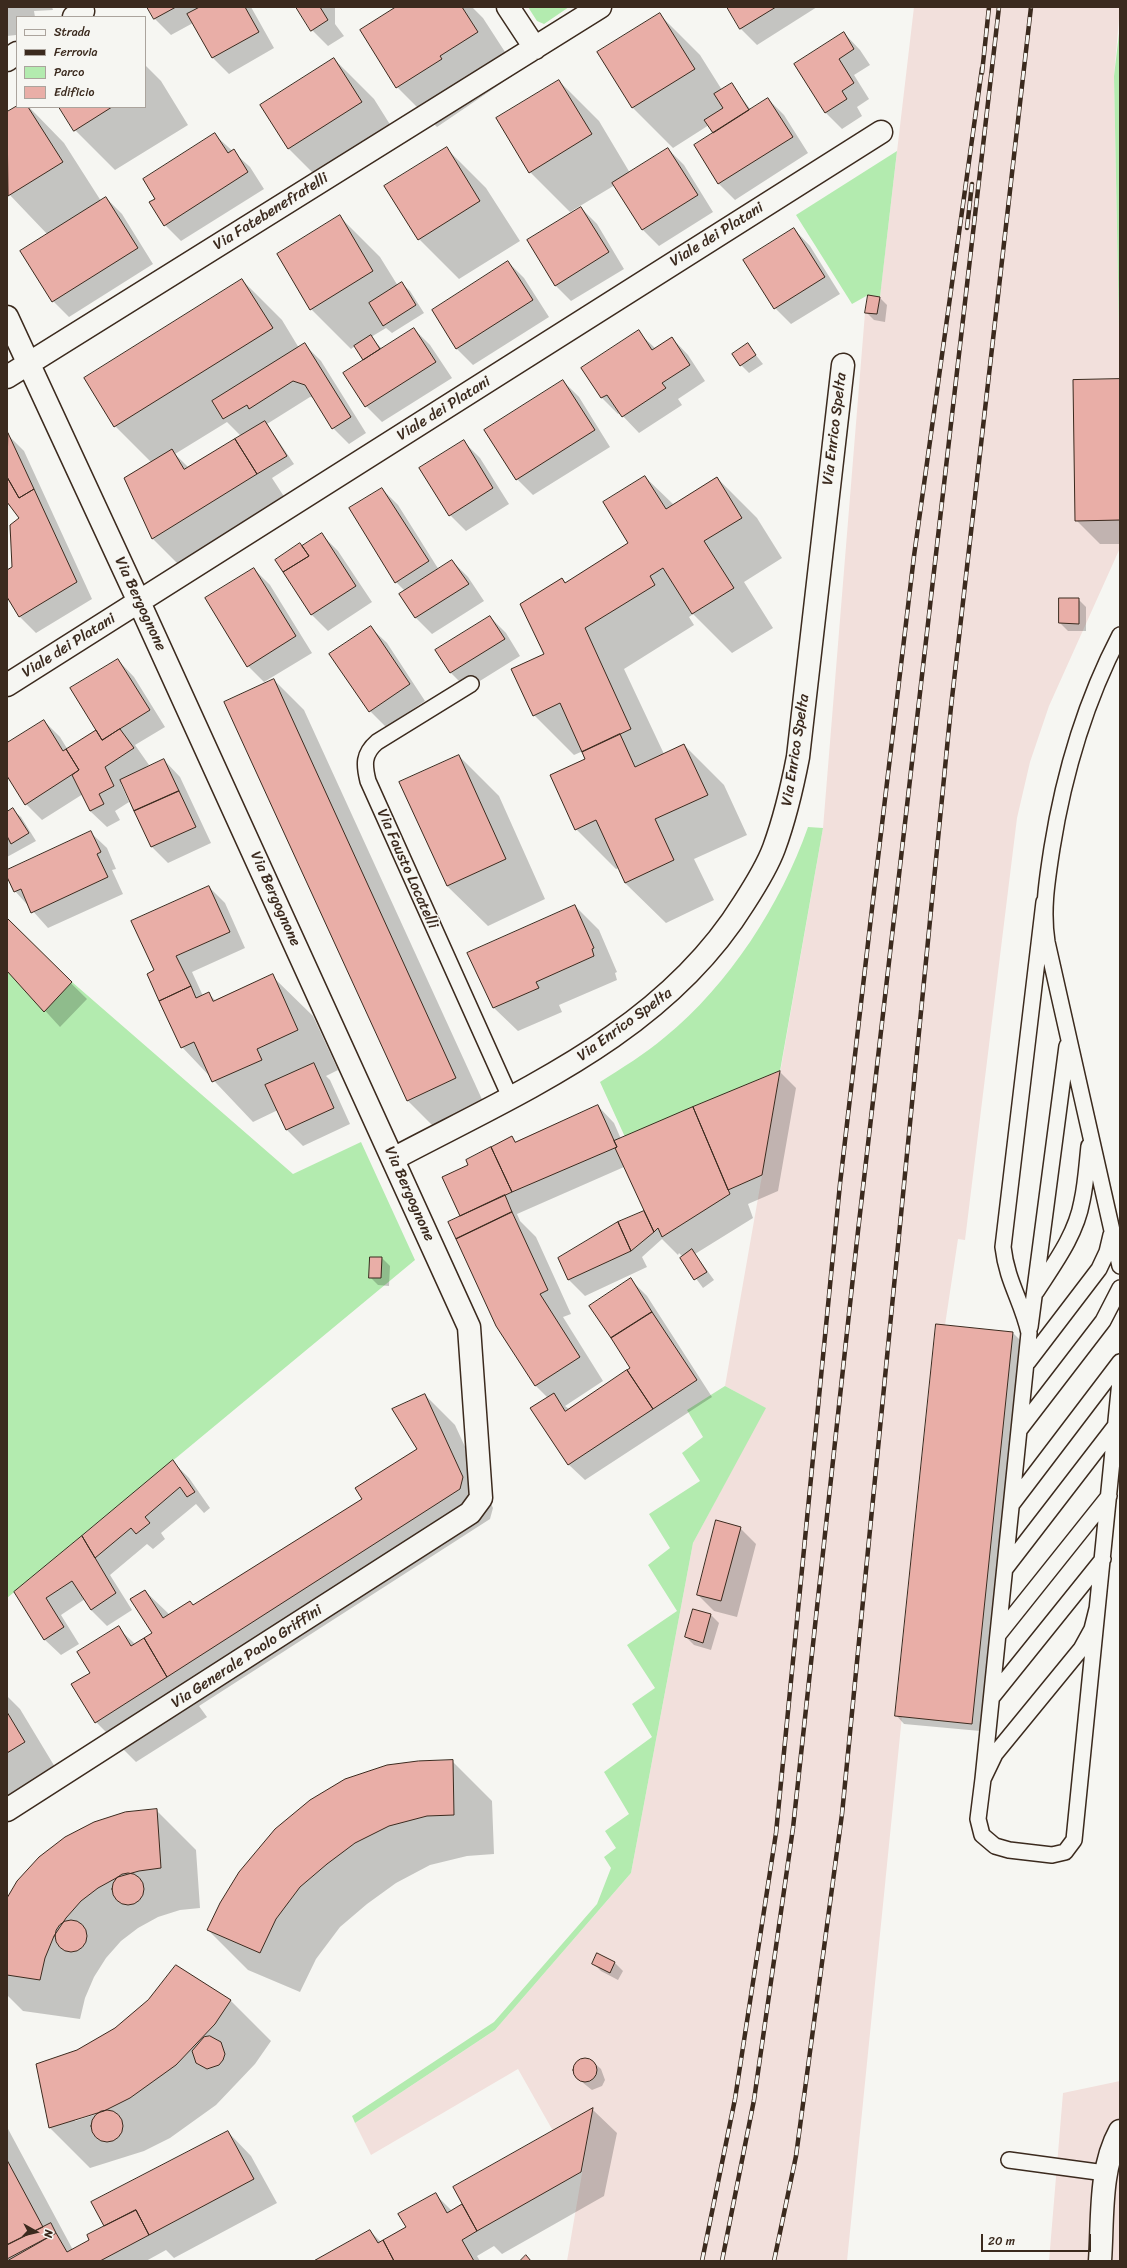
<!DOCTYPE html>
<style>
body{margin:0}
#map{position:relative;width:1127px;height:2268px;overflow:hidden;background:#f6f6f2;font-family:Sriracha,sans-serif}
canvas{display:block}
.frame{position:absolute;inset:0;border:8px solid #3b2a1e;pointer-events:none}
.legend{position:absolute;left:16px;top:16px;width:130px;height:92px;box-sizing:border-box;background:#f6f6f2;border:1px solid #aba49d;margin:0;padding:5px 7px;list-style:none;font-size:12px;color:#3b2a1e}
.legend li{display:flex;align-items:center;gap:8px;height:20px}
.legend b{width:20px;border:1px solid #aba49d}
.north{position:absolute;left:16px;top:2212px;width:40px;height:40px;-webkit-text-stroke:3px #f6f6f2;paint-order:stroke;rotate:98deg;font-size:11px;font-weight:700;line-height:16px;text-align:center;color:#3b2a1e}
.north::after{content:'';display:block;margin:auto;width:14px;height:18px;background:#3b2a1e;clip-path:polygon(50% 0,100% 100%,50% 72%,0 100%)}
.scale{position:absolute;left:981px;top:2234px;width:110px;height:18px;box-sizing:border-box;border:2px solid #3b2a1e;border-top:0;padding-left:5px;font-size:12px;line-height:14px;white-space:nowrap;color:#3b2a1e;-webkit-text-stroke:3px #f6f6f2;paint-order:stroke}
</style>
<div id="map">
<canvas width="1127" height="2268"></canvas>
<div class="frame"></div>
<ul class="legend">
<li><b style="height:5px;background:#f6f6f2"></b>Strada</li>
<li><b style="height:5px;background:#3b2a1e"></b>Ferrovia</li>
<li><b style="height:11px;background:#b3ebaf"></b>Parco</li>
<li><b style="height:11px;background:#e9aea7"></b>Edificio</li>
</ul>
<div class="north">N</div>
<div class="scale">20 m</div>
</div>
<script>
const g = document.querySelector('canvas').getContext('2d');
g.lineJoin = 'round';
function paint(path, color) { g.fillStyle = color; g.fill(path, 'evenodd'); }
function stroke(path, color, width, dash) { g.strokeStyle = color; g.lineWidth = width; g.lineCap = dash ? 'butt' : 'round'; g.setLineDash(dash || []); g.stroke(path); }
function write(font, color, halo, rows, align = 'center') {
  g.font = font + ' Sriracha,sans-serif'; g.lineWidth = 3; g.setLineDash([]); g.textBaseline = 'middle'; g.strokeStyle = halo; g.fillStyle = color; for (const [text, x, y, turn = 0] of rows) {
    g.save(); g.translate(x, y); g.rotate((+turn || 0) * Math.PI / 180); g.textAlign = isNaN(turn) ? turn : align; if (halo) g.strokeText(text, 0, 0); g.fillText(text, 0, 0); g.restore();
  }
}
const built = new Path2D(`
 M914,7H1120L1114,76L1120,379V548L1049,706L1030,762L1017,818L965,1240L958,1239L945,1325H936L895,1716H902L847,2261H567L593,2109L553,2131L518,2069L371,2155L355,2123L495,2030L631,1873L693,1543L765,1408L725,1386L823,828L865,313L868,295L880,296Z
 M1120,2081V2261H1049L1063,2093Z`);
const green = new Path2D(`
 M528,7H569L544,24L537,21Z
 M1120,25V379L1114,76Z
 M897,151L880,297L868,295L852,304L796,215Z
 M808,827L823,828L780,1071L625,1137L600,1082C622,1068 645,1054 665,1037C729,985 781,904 808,827Z
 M7,918L72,982L293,1174L361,1142L415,1260L7,1598Z
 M725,1386L766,1408L693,1543L631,1873L495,2030L355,2123L352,2116L494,2022L597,1904L611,1868L604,1857L616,1848L605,1831L629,1814L604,1772L652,1737L632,1704L655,1688L627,1645L677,1611L648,1565L670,1548L649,1514L700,1481L682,1453L703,1437L687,1410Z`);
const shadow = new Path2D(`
 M7,7H52L53,10L34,11L35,17H17L16,35L7,36Z
 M148,7H251L274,48L229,74L212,57L193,23L171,35L155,19Z
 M297,7H335V24L344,36L328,46L312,30Z
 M398,7H472L483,18L518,72L437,127L397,87Z
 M728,7H817L757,45L741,29Z
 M660,15L700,55L722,90L731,84L751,110L768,99L784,115L808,153L735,200L719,184L695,146L714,134L709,125L673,148L633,108L599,53Z
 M844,33L860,50L870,65L854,75L869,99L857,107L862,116L842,129L826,113L795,64Z
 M334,59L374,99L401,142L329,189L289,149Z
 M145,65L161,81L188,125L115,170L75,130L60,107H145Z
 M559,81L599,121L630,173L668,149L684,165L713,212L659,246L643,230L615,185L570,212L530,172Z
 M17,107H29L64,143L101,201L106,198L122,214L153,264L69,317L53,301L48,235L7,192V113Z
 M215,135L250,167L264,189L181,241L165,225L156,199Z
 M446,148L486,188L520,241L459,279L419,239Z
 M581,208L597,224L624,269L571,301L555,285Z
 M340,217L380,257L398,286L402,284L410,291L424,313L392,333L386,328L371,337L382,349L414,329L430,345L452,378L382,422L366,406L364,360L355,346L351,349L311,309Z
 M794,229L810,246L840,294L791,324L775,308Z
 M508,262L524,278L549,317L473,365L457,349L433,310Z
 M242,280L282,320L299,348L304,344L321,361L366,433L349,444L333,428L315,398L310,397L267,424L294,464L272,478L296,515L193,579L153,539L125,479L152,463L115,426ZM227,422L241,436L189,468L175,454Z
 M879,297L887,305L885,322L874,320L866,312Z
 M638,332L656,349L672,338L688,355L705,381L678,399L682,405L639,433L620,413L618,414L602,398L583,368Z
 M747,344L763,364L749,373L741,365Z
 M1120,380V544H1100L1076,520Z
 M563,381L579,397L610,447L533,495L517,479Z
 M8,435L24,451L92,599L36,633L20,617L7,595V571L13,568L20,518L7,500Z
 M463,441L480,458L509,504L466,531L450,515Z
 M645,477L674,505L717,478L757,518L782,558L744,582L773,628L732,653L693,614L689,617L694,625L624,669L664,754L684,745L724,785L747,835L694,859L714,900L666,923L625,883L619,868L616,869L576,829L587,759L583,751L574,755L534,715L562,579L566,583L630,544Z
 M382,489L398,505L439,570L452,561L468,577L484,601L432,634L416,618L401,594L405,591L396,582Z
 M322,535L338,551L372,602L328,631L312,615L276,560Z
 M254,569L270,585L312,653L264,682L248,666Z
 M1078,599L1086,607V631H1068L1060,623Z
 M490,617L506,633L520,656L467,689L451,673Z
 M370,627L387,643L425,701L386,727L370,711Z
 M118,660L134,677L165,727L135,745L149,765L144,768L164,760L180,777L211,843L168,863L152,847L122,782L121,784L129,802L115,811L120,820L107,827L90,811L83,794L42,820L26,804L7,774V744L44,721L60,737L68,750L97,731Z
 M274,680L304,710L486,1108L438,1131L407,1100Z
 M459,756L499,796L545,899L488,926L447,886Z
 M13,810L21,817L36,841L7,857V813Z
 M90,832L107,848L116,869L112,870L123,894L48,928L15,891L7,871Z
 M209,887L225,903L245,948L192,972L203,996L209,994L216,1001L272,976L313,1016L338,1070L326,1076L330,1080L350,1124L303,1146L287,1130L278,1110L253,1122L182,1047L155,971Z
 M575,906L599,930L617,972L615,973L617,980L559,1005L562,1012L518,1031L494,1008L469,954Z
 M7,920L87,999L60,1027L7,969Z
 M780,1072L796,1088L778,1191L748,1204L753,1218L695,1254L714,1280L703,1288L681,1258L683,1257L679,1253L678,1255L662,1239L642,1257L647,1267L585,1296L568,1279L643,1212L647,1215L624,1167L517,1214L520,1221L536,1237L571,1314L563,1317L603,1381L565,1406L569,1409L631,1369V1280L647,1296L712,1397L585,1480L568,1464L548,1398L536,1386L444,1178L469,1166L512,1137L516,1142L598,1106L614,1123L621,1139Z
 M382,1258L390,1266L389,1286L378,1285L370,1277Z
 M1013,1333L1021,1341L980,1731L904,1724L896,1715Z
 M425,1395L455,1425L493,1508L490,1519L199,1706L207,1717L136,1762L96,1722L92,1673L118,1628L135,1644L153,1633L145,1591L170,1615L193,1606L364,1499L418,1449Z
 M173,1462L189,1478L210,1508L204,1513L196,1504L161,1533L165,1539L153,1549L147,1544L110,1575L132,1610L107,1626L91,1610L85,1599L61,1615L79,1644L61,1655L44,1639L15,1592Z
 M740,1528L756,1544L737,1617L714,1611L698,1595Z
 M711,1615L719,1623L711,1650L694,1645L686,1637Z
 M7,1696L20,1709L64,1782L7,1818Z
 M452,1761L492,1801L494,1854L467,1856L430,1865L396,1883L367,1904L340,1927L316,1959L300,1992L248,1970L208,1930Z
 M156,1810L196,1850L200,1908L180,1910L158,1917L138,1928L121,1941L106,1958L94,1977L85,1998L80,2019L23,2011L7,1995V1900Z
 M597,1954L615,1963L623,1971L618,1980L601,1971L593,1963Z
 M176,1967L231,2001L271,2041L255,2064L216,2105L170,2138L144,2151L90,2168L50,2128L37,2065L77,2051L116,2029L149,2001ZM101,2111L97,2114L75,2121V2119Z
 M585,2059L592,2061L601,2069L605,2080L602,2086L592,2090L577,2078L574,2068L578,2062Z
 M593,2110L617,2133L604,2196L502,2254L494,2246L477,2256L480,2261H316L370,2231L381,2242L407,2228L435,2194L452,2211L462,2206L465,2209L454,2188Z
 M7,2127L73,2250L91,2240L105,2226L92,2202L228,2132L251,2156L277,2203L174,2258L166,2250L146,2261H7Z`);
const building = new Path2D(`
 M147,7H176L154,19Z
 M200,7H245L259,32L212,58L187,14Z
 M296,7H320L328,20L311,31Z
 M396,7H462L478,32L440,56L442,59L396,88L360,30Z
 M727,7H776L740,29Z
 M660,13L695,69L632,108L597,52Z
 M844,32L854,49L839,59L854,83L842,91L847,99L825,113L794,64Z
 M334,58L362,102L288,149L260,105Z
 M559,80L592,134L529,173L496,118Z
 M732,83L749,110L713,133L704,120L723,108L714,94Z
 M768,98L793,137L718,184L694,145Z
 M17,106L28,107L63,162L8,196L7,112Z
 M59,107H112L74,131Z
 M215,133L228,153L234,149L248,172L164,226L149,202L155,199L143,179Z
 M447,147L480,201L418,240L384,186Z
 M668,148L698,195L642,230L612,183Z
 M106,197L138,248L52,302L20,251Z
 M581,207L609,252L555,286L527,240Z
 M340,215L373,271L310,310L277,254Z
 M794,228L825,277L774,309L743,260Z
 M508,261L533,300L456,349L432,310Z
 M242,279L273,328L114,427L84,378Z
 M402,282L416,305L383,326L369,303Z
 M868,295L880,297L877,314L865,313Z
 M414,328L436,362L365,407L343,373Z
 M639,330L652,350L672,337L690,365L662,383L666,388L622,417L607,395L601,398L581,368Z
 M371,335L380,349L363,360L354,346Z
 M305,343L351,417L332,429L305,385L293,381L249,409L247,405L223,419L212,401Z
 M748,343L756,355L740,366L732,354Z
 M1120,379V520L1075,521L1073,380Z
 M563,380L595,430L516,480L484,430Z
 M265,421L287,456L257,474L235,439Z
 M8,433L34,489L19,498L7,477Z
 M235,439L257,474L152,539L124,478L172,449L184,469Z
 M464,440L493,488L449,516L419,468Z
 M645,476L666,509L717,477L742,518L704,541L734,588L692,614L663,568L650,576L655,585L585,628L631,729L582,752L560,703L533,716L511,669L544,654L520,604L562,578L565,583L628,543L603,502Z
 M7,477L19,498L34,489L77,582L19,617L7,597V570L12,567L10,525L19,518L7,502Z
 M382,488L429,561L395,583L349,508Z
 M322,533L356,586L311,615L283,572L309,556L302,546Z
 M300,543L309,556L283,572L275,560Z
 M452,560L469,584L415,618L399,594Z
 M254,568L296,636L247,667L205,598Z
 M1059,598H1079V624L1059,623Z
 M490,616L505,639L450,673L435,650Z
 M371,626L410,684L369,712L329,654Z
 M118,659L150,710L102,740L70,688Z
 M274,679L456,1078L407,1101L224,702Z
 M44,720L63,751L66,749L79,770L25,805L7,776V743Z
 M120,729L134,748L105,767L114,786L99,794L104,804L90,811L72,775L79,770L66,749L96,730L102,740Z
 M620,734L635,767L684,744L708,795L655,819L674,860L625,883L596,820L575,830L550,775L585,759L582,752Z
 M459,755L506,859L447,886L399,782Z
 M164,759L179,791L134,811L120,780Z
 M179,791L196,827L151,847L134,811Z
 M13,808L29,833L11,844L7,836V812Z
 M91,831L101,852L97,854L108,877L31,913L21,889L14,892L7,877V870Z
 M209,886L230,932L176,956L191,986L159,1001L147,974L154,970L131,921Z
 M575,905L594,948L592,949L594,956L536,982L539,988L493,1008L467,953Z
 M7,918L72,982L44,1012L7,971Z
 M273,974L298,1030L257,1049L262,1060L212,1082L194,1042L181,1048L159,1001L191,986L196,998L209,992L213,1001Z
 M314,1063L334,1108L286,1130L265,1085Z
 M780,1071L762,1175L728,1190L693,1107Z
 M598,1105L617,1147L512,1192L491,1147L512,1136L515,1142Z
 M693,1107L730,1194L662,1237L658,1228L654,1232L615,1148L617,1147L614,1141Z
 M491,1147L512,1192L460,1216L442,1177L468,1165L466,1160Z
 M505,1195L512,1212L456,1239L448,1222Z
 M644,1211L654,1232L631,1251L618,1222Z
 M512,1212L548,1290L540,1294L580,1357L535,1386L496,1326L456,1239Z
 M618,1222L631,1251L568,1280L558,1258Z
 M692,1249L707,1272L694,1280L680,1258Z
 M370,1257H382L381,1278H369Z
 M631,1278L652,1312L611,1338L589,1306Z
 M652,1312L697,1380L653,1409L627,1370L630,1368L611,1338Z
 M936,1324L1013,1332L972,1724L895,1716Z
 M627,1370L653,1409L568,1465L530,1408L554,1393L565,1411Z
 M425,1394L463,1477L460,1489L167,1677L144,1638L152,1633L130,1599L145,1590L163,1618L190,1601L193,1605L362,1499L355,1488L417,1449L392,1409Z
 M173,1460L195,1492L187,1497L180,1487L145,1517L150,1523L136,1534L131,1528L95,1558L82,1536Z
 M716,1520L741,1527L721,1601L697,1595Z
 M82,1536L116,1593L91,1610L72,1581L46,1598L64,1627L44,1640L14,1592Z
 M693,1609L711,1614L703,1643L685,1637Z
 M119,1626L131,1646L144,1638L167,1677L95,1723L71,1684L90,1673L77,1652Z
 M7,1712L25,1742L7,1753Z
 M453,1760L454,1815L427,1816L389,1826L355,1843L327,1864L300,1887L276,1919L260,1953L207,1930L220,1903L239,1872L275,1829L310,1800L345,1779L387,1765L418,1761Z
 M157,1809L161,1868L139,1871L118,1877L98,1888L81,1901L66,1918L54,1936L45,1958L40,1980L7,1975V1898L17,1881L39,1857L65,1837L94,1822L125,1812Z
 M112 1889a16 16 0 1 1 32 0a16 16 0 1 1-32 0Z
 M55 1936a16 16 0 1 1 32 0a16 16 0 1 1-32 0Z
 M597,1953L615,1962L610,1973L592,1964Z
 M176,1965L231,2000L215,2024L176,2065L130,2098L104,2111L49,2128L36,2064L77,2050L115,2028L148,2000Z
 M210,2036L221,2042L225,2054L223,2060L219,2065L207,2069L196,2063L192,2051L204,2037Z
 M573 2070a12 12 0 1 1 24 0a12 12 0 1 1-24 0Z
 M593,2108L581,2172L477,2231L453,2187Z
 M91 2126a16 16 0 1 1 32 0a16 16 0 1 1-32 0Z
 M228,2131L254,2179L149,2235L136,2210L104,2226L91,2202Z
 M7,2160L43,2227L7,2245Z
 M436,2193L447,2213L462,2204L477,2231L462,2240L474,2261H394L383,2240L406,2227L398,2214Z
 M136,2210L149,2235L100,2261H7L56,2233L67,2252L89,2240L87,2235Z
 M51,2223L56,2233L7,2259V2245Z
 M370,2230L378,2243L383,2240L394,2261H314Z
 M526,2255L531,2261H520Z`);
const lane = new Path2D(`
 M1120,635C1085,702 1064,773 1052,848C1047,881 1042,910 1047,942L1120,1266
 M471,684L377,742C363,754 364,765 368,781L510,1097
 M1036,1292C1054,1264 1076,1235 1082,1201C1086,1183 1087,1164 1089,1146
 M1030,1327L1067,1046
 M1028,1362L1099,1269L1107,1252L1111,1235
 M1020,1429L1103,1321L1120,1288
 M1012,1504L1120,1362
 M1005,1569L1116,1425
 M1097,1609L1092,1629L1081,1649L995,1754L983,1779L978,1819L982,1835L995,1846L1009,1850L1052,1855L1065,1852L1074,1840L1120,1381
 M998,1635L1109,1496
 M992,1697L1103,1559
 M983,1779L1029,1333C1022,1301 1007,1282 1003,1247L1044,902
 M1009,2160L1105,2173`);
const street = new Path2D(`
 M508,7L535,48
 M74,17L83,11
 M7,60L17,53
 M7,317L139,602L469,1327L481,1498L470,1513L7,1810
 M7,377L600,7
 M7,685L881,132
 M393,1159C521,1091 664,1032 744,903C755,886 767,867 774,848C785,818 792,788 798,757L843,365
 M1100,2261C1103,2218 1099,2169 1120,2131`);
const rail = new Path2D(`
 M982,73L989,7
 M967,228L972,184
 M702,2261L735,2099L776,1833L840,1184L873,900L914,556L982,68
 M722,2261L754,2100L793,1828L858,1231L999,7
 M774,2261L796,2156L842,1814L951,707L1031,7`);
const streetNames = [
 ["Via Fatebenefratelli",271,212,-32],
 ["Viale dei Platani",717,235,-32],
 ["Viale dei Platani",444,409,-32],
 ["Via Enrico Spelta",835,429,-83],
 ["Via Bergognone",140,604,65],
 ["Viale dei Platani",69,646,-32],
 ["Via Enrico Spelta",796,750,-81],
 ["Via Fausto Locatelli",407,869,66],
 ["Via Bergognone",275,899,66],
 ["Via Enrico Spelta",625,1025,-36],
 ["Via Bergognone",409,1194,66],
 ["Via Generale Paolo Griffini",247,1657,-33]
];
paint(built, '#f2e0dc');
paint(green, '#b3ebaf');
paint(shadow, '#0003');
paint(building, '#e9aea7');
stroke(building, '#3b2a1e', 1);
stroke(lane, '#3b2a1e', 18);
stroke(street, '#3b2a1e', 25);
stroke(lane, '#f6f6f2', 15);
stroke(street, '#f6f6f2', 22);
stroke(rail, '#3b2a1e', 4.5);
stroke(rail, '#f6f6f2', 3, [9]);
write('15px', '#3b2a1e', '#f6f6f2', streetNames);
</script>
